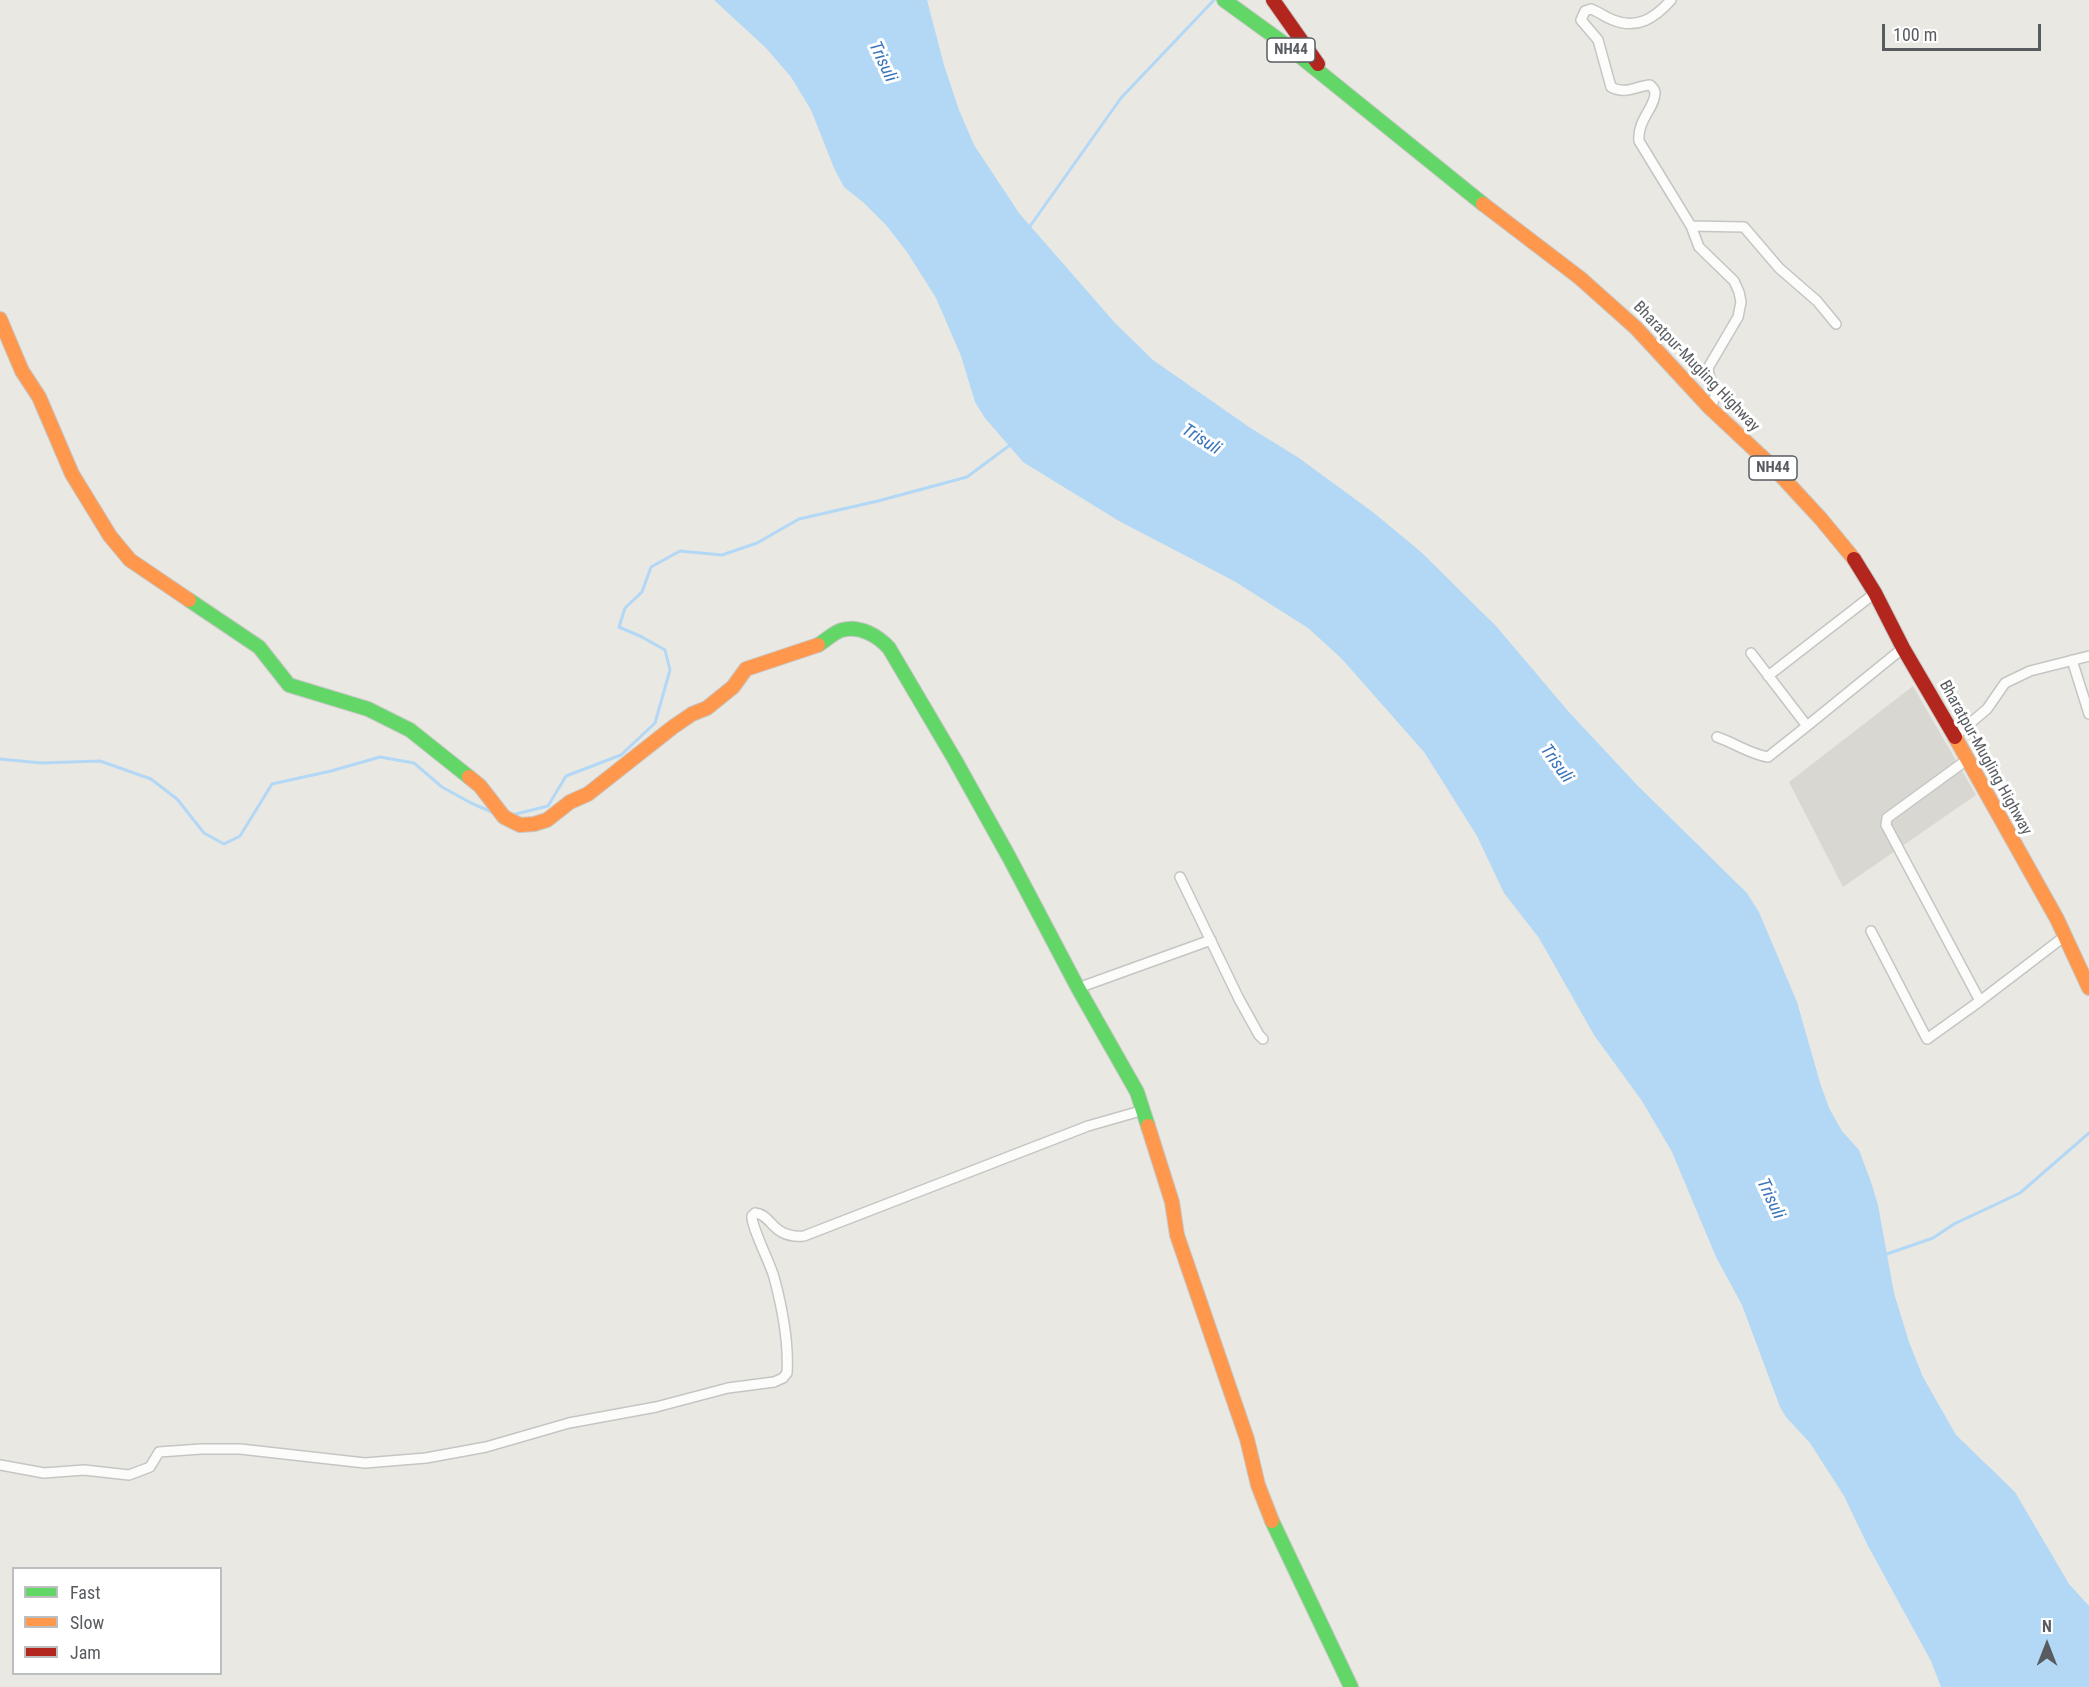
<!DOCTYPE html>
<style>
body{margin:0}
#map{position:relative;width:2089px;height:1687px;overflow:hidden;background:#e9e8e2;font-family:"Roboto Condensed",sans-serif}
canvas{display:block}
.legend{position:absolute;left:12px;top:1567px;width:210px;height:108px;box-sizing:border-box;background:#fff;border:2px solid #bcbec0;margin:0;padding:8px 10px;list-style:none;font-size:18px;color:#585c61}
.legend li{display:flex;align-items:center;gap:12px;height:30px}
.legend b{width:30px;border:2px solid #bcbec0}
.north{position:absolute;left:2017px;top:1615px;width:60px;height:60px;-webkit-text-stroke:4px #fff;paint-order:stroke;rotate:0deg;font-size:16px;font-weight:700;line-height:24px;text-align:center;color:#585c61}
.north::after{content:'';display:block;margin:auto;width:21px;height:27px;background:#585c61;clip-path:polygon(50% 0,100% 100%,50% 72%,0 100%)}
.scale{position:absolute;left:1882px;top:24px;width:159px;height:27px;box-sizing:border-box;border:3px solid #585c61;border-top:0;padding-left:8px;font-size:18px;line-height:21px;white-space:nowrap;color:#585c61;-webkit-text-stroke:4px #fff;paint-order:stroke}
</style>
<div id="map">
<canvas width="2089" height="1687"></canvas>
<ul class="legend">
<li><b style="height:8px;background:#63d668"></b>Fast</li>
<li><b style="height:8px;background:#ff974d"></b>Slow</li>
<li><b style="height:8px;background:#b3261e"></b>Jam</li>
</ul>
<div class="north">N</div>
<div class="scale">100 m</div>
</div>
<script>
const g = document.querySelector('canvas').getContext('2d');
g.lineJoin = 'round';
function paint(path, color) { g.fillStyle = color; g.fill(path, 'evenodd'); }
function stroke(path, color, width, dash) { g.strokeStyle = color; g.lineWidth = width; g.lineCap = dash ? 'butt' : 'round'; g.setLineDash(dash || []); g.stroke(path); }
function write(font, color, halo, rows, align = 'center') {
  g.font = font + ' "Roboto Condensed",sans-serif'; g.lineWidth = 6; g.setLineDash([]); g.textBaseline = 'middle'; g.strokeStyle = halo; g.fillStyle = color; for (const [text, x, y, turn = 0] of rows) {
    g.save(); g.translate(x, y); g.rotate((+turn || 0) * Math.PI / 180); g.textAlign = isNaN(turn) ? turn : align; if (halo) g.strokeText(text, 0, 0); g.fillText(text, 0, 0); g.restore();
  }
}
const industrial = new Path2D(`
 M1913,686L1976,795L1843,887L1789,782Z`);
const water = new Path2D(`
 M714,0H927L944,65L959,110L974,145L1019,213L1115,323L1153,360L1249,427L1299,458L1374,513L1421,552L1496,626L1568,711L1638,786L1747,893L1759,912L1797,1002L1821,1086L1830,1110L1842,1131L1859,1150L1871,1182L1878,1205L1894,1293L1909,1342L1923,1377L1956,1435L2015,1492L2069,1584L2089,1606V1687H1941L1931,1661L1868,1546L1844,1496L1810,1443L1786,1417L1780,1407L1742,1305L1716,1257L1672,1152L1642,1101L1594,1035L1539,938L1504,893L1477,836L1424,752L1341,658L1308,628L1234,581L1119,521L1023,462L985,418L975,402L961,356L936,298L907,252L886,225L864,203L844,187L834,168L811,110L791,77L766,48Z`);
const stream = new Path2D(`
 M1028,229L1121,98L1214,0
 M0,759L41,763L100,761L151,779L177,799L204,833L224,844L240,836L272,784L331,771L380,757L414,763L442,787L471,803L494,813
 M512,815L548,806L566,776L621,755L655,723L670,670L665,650L642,637L619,627L625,608L642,592L651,567L680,551L722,555L757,543L799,519L878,501L967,477L1010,445
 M1884,1255L1933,1238L1954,1224L2020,1193L2089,1133`);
const street = new Path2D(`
 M1671,0C1655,18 1637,30 1613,20C1605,17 1599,12 1591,9L1585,11L1581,20L1598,40L1611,87C1626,95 1636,86 1650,85C1653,88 1655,89 1655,93C1655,108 1637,120 1639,141L1691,226L1699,247L1734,281L1739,292L1741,302L1738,317L1708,368C1709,386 1722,390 1710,408
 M1691,226L1744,227L1779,268L1817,301L1836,324
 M1751,653L1807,726L1903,648
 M2072,660L2089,714
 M1768,676L1875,593
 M1955,736L1987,709L2005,683L2030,671L2089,656
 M1717,737C1735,743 1749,754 1768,757L1807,726
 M1180,877L1239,999L1259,1035L1263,1039
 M1871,931L1927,1039L1980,1001L1886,825L1887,818L1968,759
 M1078,988L1211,940
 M1980,1001L2065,936
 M0,1465L44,1473L84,1470L129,1475L150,1467L159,1452L201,1449H240L365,1463L426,1458L486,1447L569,1423L656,1407L728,1388L774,1382L783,1378L787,1373C789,1342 782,1307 774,1277C770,1263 751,1226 752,1216L755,1213C772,1214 772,1239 804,1236L1088,1126L1144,1110`);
const fast = new Path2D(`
 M1224,0L1286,45L1483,204
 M189,600L259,647L289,685L368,709L410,730L469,777
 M818,645C825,641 834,632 842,630C860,625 878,636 889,648L955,760L1009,857L1078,988L1137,1092L1148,1126
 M1272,1521L1351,1687`);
const slow = new Path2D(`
 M1483,204L1580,278L1636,328L1710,408L1773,467L1821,519L1854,559
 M0,319L22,371L39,397L72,474L110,536L130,560L189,600
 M1955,737L2057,919L2089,988
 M469,777L480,786L504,817L520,825L534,824L547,820L570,802L588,794L673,727L692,714L707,708L733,687L746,669L818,645
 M1148,1126L1172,1202L1177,1235L1247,1439L1258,1485L1272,1521`);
const jam = new Path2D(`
 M1273,0L1318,64
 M1854,559L1875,593L1903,648L1955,737`);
const shields = [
 [1291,50,48],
 [1773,468,48]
];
const shieldNames = [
 ["NH44",1291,50],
 ["NH44",1773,468]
];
const streetNames = [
 ["Bharatpur-Mugling Highway",1696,367,46],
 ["Bharatpur-Mugling Highway",1985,758,61]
];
const waterNames = [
 ["Trisuli",882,62,65],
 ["Trisuli",1201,440,32],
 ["Trisuli",1556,764,54],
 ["Trisuli",1770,1199,65]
];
paint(industrial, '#d9d7d2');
paint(water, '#b3d8f6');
stroke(stream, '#b3d8f6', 3);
stroke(street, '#c5c6c4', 12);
stroke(fast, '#c6c7c6', 16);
stroke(slow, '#c6c7c6', 16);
stroke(jam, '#c6c7c6', 16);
stroke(street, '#fcfcfb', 9);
stroke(fast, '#63d668', 14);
stroke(slow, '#ff974d', 14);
stroke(jam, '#b3261e', 14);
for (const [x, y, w] of shields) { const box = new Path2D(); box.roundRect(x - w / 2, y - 12, w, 24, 4.5); g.fillStyle = '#fff'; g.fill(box); stroke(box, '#585c61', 1.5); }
write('bold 15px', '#585c61', null, shieldNames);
write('16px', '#585c61', '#fff', streetNames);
write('italic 18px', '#3a75bc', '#fff', waterNames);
</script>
